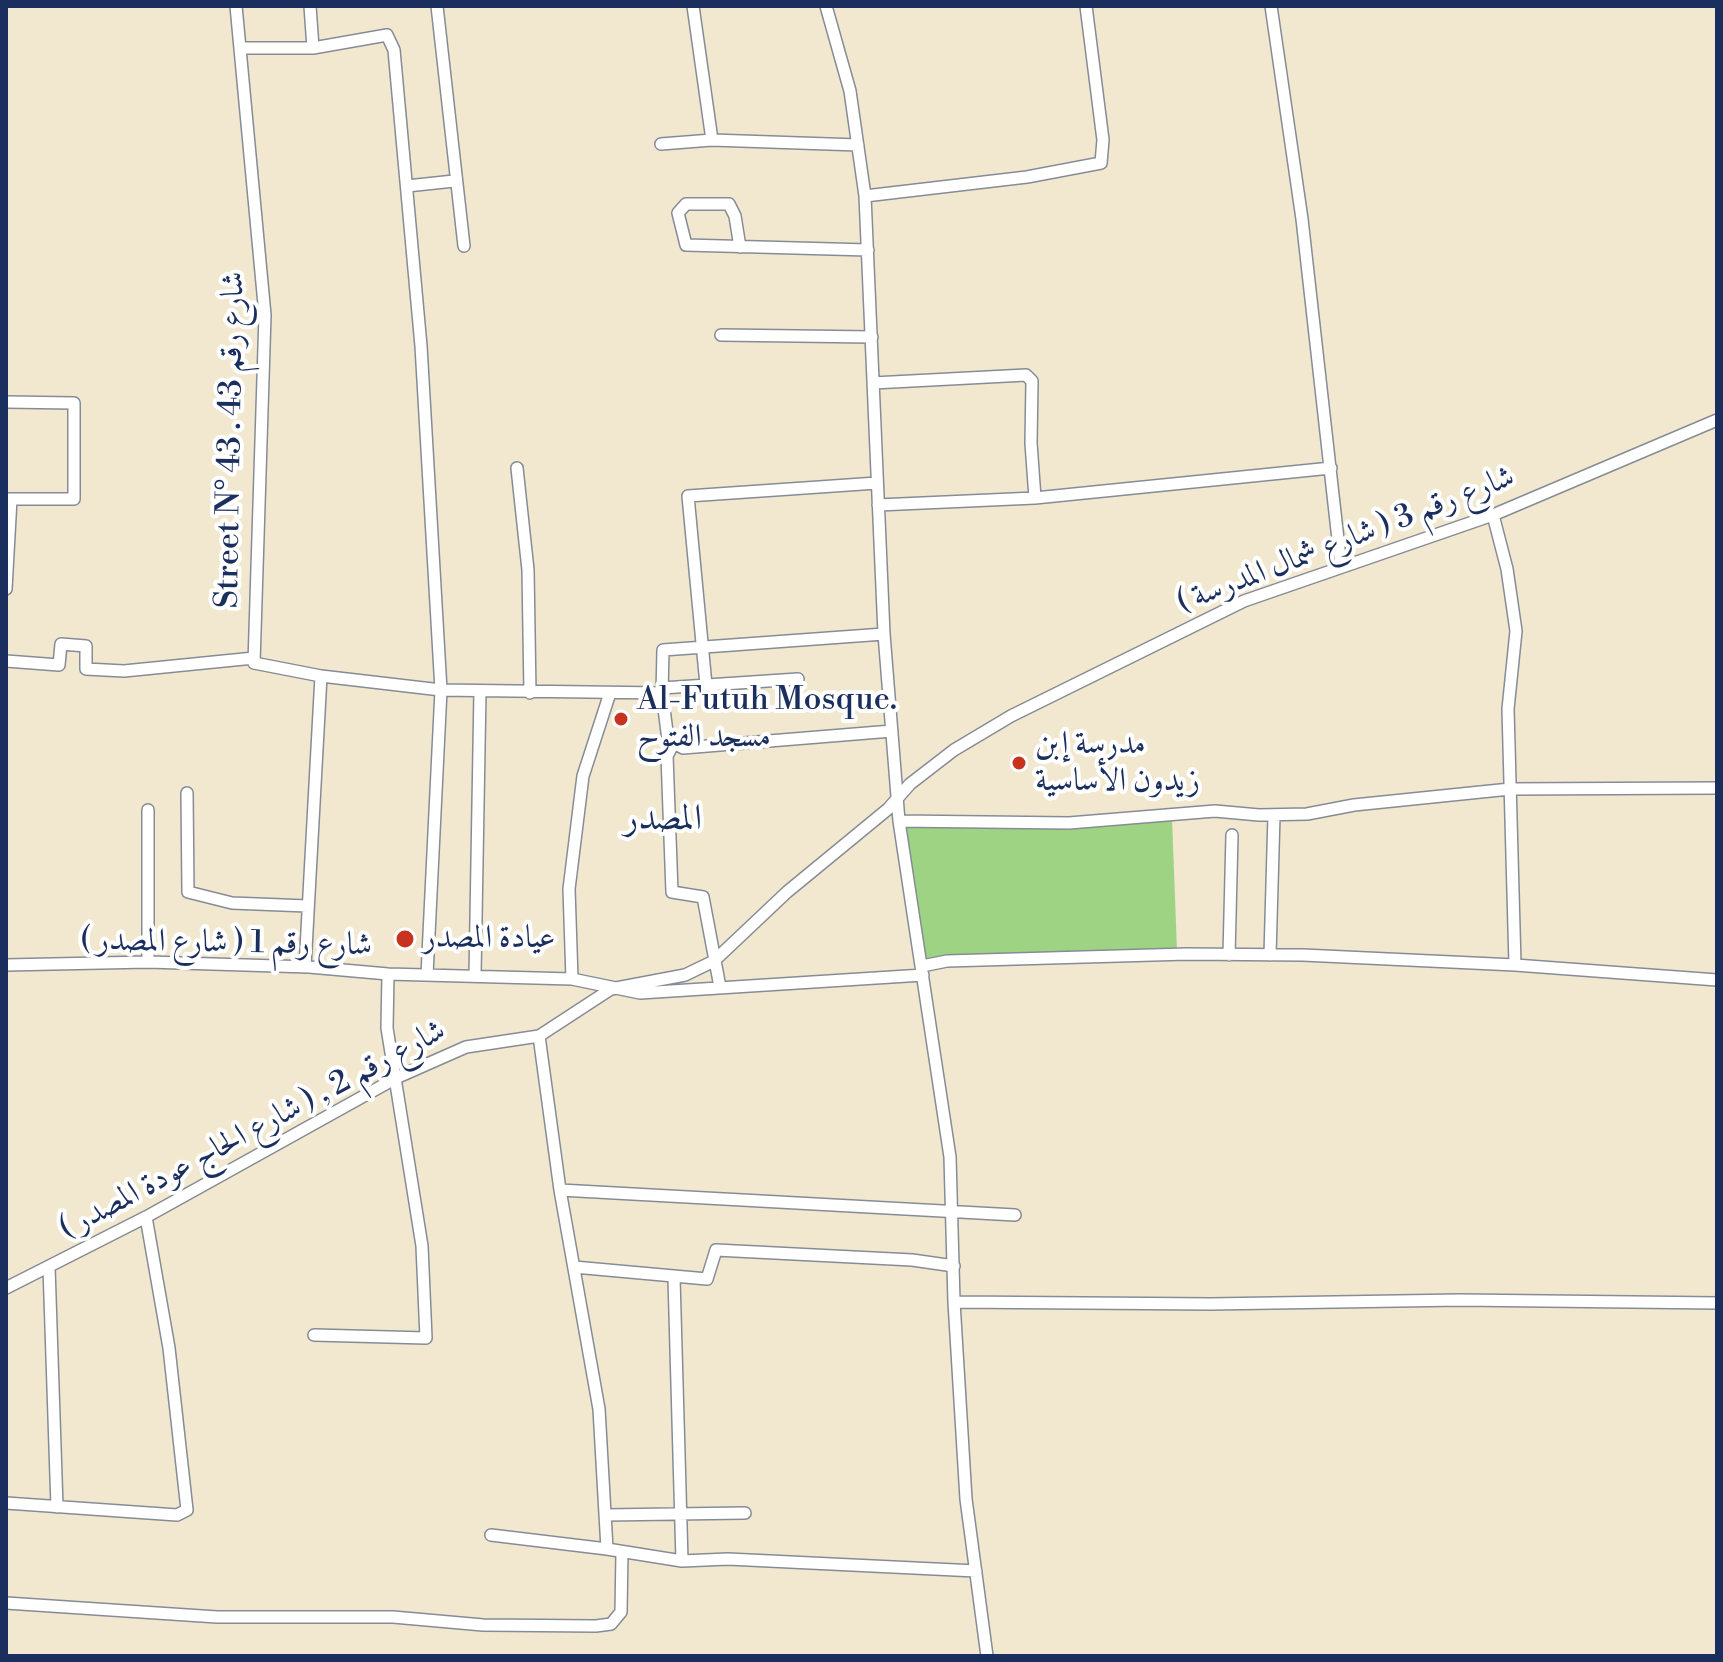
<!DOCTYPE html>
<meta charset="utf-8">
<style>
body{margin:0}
#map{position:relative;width:1723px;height:1662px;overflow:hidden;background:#f1e8cf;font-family:"Libre Bodoni",serif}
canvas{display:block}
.frame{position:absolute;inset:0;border:8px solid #1b2f5e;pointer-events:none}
</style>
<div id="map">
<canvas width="1723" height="1662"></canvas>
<div class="frame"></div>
</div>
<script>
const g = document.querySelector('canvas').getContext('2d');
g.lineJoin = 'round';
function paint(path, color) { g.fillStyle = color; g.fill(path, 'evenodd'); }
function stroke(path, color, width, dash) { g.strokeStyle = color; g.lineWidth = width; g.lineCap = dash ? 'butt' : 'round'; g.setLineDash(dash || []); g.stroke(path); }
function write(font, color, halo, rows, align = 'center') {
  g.font = font + ' "Libre Bodoni",Amiri,serif'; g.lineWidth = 8; g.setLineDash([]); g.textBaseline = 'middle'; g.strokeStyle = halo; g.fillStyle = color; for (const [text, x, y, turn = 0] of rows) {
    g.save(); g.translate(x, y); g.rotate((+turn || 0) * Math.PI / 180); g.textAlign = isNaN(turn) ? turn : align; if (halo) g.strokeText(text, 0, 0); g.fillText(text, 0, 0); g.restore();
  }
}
const green = new Path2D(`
 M1172,818L1177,951L925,958L921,950L905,822Z`);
const minor = new Path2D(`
 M236,6L265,315L254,663L321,676L441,690L662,693
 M310,6L313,48
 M437,6L464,246
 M693,6L712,140
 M826,6L850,91L865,196L884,634L899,821L950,1157L954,1302L966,1499L987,1656
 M1271,6L1302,219L1341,566
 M240,48H313L387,35L394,50L421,346L441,690L427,975
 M661,144L712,140L858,145
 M407,186L454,181
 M865,196L1027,177L1101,163L1103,140L1086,6
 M740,247L735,216L729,204H686L678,213L686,245L868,250
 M721,335L872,337
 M873,383L1026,375L1032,381L1031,443L1035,498
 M6,402L74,403V499H6
 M517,468L528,570L530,693
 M878,505L1035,498L1331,468
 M1493,515L1507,569L1516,631L1508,709L1515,965
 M6,589L11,499
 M884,634L663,650L662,693L668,740L683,748L892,731
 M6,661L59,665L61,644L86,646V669L124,671L254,658
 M706,685L688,496L877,483
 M662,688L798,679
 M674,743L667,756L672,892L703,897L720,987
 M187,793L188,892L232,903L307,906
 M148,810V962
 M899,821L1069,823L1215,811L1259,815L1307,814L1354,805L1510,789L1717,788
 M1229,955L1232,835
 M1270,955L1274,815
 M6,965L148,962L309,967L388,974L572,979L640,993L923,975
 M922,966L947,961L1187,954L1303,955L1515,965L1717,980
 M305,967L321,676
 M475,975L480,691
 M572,979L569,889L583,776L610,693
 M539,1036L560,1190L599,1409L607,1549L682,1561L728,1559L976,1571
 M560,1190L1015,1215
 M49,1267L57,1507
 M574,1267L707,1279L716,1250L912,1260L954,1266
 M674,1278L682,1561
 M6,1288L146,1217L398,1077L466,1047L539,1036L611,989L685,975L714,961L787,892L888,809L910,784L954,750L1011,716L1244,601L1493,515L1717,420
 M954,1302L1211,1304L1460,1300L1717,1303
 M314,1335L426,1338L422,1246L387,1028L388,974
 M6,1503L177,1515L187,1510L169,1348L146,1217
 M605,1515L745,1513
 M491,1535L607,1549
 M6,1603L217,1617H393L483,1625L596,1626L611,1624L621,1612L622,1552`);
const markers = [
 [621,719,8,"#c8321e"],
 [1019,763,8,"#c8321e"],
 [405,939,10,"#c8321e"]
];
const streetNames = [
 ["Street N° 43 . شارع رقم 43",232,440,-89],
 ["شارع رقم 3 ( شارع شمال المدرسة )",1346,541,-21],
 ["شارع رقم 1 ( شارع المصدر )",226,944,1],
 ["شارع رقم 2 , ( شارع الحاج عودة المصدر )",253,1131,-28]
];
const poiNames = [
 ["Al-Futuh Mosque.",637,701],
 ["مسجد الفتوح",637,738],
 ["مدرسة إبن",1035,745],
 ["زيدون الأساسية",1035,782],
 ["عيادة المصدر",423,939]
];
const quarterNames = [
 ["المصدر",663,820]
];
paint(green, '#9ed383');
stroke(minor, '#868c96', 14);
stroke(minor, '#fff', 11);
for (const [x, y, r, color] of markers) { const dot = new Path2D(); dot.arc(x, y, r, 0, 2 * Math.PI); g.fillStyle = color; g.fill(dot); stroke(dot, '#fff', 3); }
write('32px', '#1b2f5e', '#fff', streetNames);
write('32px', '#1b2f5e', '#fff', poiNames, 'left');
write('36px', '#1b2f5e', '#fff', quarterNames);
</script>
